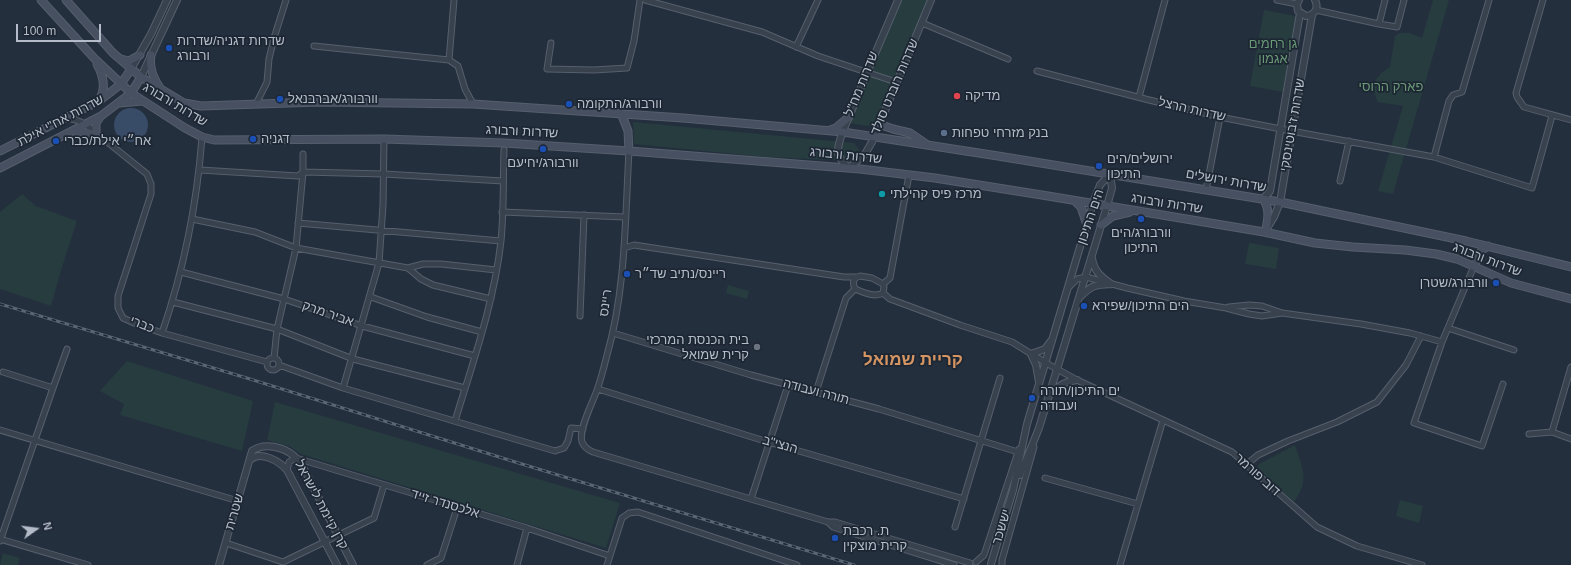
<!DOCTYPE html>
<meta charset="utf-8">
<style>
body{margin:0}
#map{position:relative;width:1571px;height:565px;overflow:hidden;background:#242f3e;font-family:Helvetica,sans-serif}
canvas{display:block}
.north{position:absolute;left:16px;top:509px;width:40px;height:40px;-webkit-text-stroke:3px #1d2633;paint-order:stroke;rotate:76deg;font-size:11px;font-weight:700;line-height:16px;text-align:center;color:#b4bcc9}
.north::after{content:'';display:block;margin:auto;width:14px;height:18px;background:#b4bcc9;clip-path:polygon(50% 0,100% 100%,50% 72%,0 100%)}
.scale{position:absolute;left:16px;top:24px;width:85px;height:18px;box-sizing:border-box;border:2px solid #b4bcc9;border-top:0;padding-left:5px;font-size:12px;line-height:14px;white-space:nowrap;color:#b4bcc9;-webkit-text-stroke:3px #1d2633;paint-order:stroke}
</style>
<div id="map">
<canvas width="1571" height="565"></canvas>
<div class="north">N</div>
<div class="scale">100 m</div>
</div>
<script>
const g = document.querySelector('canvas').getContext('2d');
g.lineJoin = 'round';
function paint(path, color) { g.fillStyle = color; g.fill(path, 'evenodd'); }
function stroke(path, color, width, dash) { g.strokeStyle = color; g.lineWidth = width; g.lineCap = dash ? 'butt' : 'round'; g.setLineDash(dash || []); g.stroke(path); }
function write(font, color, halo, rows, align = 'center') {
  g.font = font + ' Helvetica,Heebo,sans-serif'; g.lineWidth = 3.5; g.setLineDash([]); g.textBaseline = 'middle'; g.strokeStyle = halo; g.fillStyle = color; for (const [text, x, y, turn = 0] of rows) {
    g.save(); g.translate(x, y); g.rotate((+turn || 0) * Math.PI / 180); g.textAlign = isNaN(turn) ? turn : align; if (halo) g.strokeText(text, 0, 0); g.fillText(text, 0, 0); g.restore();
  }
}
const green = new Path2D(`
 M900,0H929L895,79L870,71Z
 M1433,0H1449L1393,194L1378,191L1403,106L1378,102C1370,85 1375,76 1390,67L1395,36C1404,29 1412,34 1422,38Z
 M1264,10L1296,16L1283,92L1250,86Z
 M868,75L893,84L875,127L848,123Z
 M633,122L854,143L860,151V156L855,161L765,157L634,144Z
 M22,194L36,206L77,221L62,267L51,306L0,289V212Z
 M1249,243L1279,248L1276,269L1245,264Z
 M728,285L749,291L747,299L726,293Z
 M127,361L253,401L242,451L120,415L124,404L100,391Z
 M275,402L620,503L606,548L301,454L289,446L267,440Z
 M1295,445C1303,470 1310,479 1294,502L1257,468L1259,464Z
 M1400,500L1423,506L1419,523L1396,516Z
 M3,553L20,558L18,565H0Z`);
const water = new Path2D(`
 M114 125a17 17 0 1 1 34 0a17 17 0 1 1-34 0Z`);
const minor = new Path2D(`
 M454,0L449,60L458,66L465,89L473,104
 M645,0L762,32L818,56L896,82
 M1277,0L1297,4
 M1385,0L1379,24L1397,27L1404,0
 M1543,0L1516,93L1517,97L1524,107L1571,120
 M1316,10L1379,24
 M922,23L1008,59
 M551,43L547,69L594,70L627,68L634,41L640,0
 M314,46L449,60
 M796,47L818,0
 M1037,71L1149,100L1220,117L1291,131L1434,157L1532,188L1552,116
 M1139,97L1165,0
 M256,104L267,82L269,59L274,38L286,0
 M66,118L76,120L85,124L147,174L151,184V194L118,296V308L123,318L134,323L162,333L267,362
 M629,151C625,219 626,289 607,355C604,367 601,379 597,390C593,402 578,430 582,442C584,447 588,450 593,452L828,522H835L970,563
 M1434,157L1449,101L1453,95L1462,92L1489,0
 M200,170L298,176L303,172L384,174L503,181
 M1340,181L1349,141
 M1206,190L1220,117
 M502,212L625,217
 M192,219L255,232L296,248L408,268L421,279L433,285L491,299
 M298,223L501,241
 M624,248L634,245L844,277H856
 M1474,266L1442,342L1414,423L1482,446L1503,384
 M408,268L423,264H441L496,270
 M181,272L284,299L362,326L475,356
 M860,276L872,278L883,284L884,287L883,293C874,298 863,292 855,289C852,282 853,278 860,276Z
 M883,284L890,278L909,175
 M1069,287L1077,279L1086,277L1127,288L1184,301L1226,308L1249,314L1262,316L1282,313
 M883,293L890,299L960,325L1012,342L1046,363L1077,380L1232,452L1317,527L1357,546L1422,565
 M371,297L427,317L482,332
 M173,302L277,329L353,359L465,388
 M1229,307L1249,305L1262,306L1282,313L1361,324L1410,333L1442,342
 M580,316L584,215
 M1448,328L1514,350
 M162,333C184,269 197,204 202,137
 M613,333L751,375L879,409L1018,452
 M274,358L277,329L296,248L303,172V154
 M267 364a6 6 0 1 1 12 0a6 6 0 1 1-12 0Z
 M279,365L343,388L555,451L564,448L568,441L571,428L583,429
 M53,388L67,349
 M343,388L379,263L383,205L384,139
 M598,389L768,442L964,499
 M816,392L846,298L855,289
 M455,421C473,362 494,303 501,241C504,211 503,180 504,150
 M0,430L238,501
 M1552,432L1571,439
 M1529,434L1552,432L1571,367
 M1246,465L1258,455L1288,441L1337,422L1377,402L1406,365L1421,336
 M287,470L289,462L296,458L527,528L610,556
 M1045,478L1138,504
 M751,499L788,385
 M828,522L833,527L954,565
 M955,527L1000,378
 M0,539L88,565
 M0,541L53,388L3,372
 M226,543L283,562L374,518L384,485
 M976,562L984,555L1019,449
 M427,565L441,558L457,508
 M517,565L527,528
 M607,565L622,518L629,513L638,512L797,565
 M1002,565V560L1034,447
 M1120,565L1163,420`);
const tertiary = new Path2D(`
 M898,0C883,36 867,71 853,107C848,121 839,135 838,150C838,158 844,163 849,168L865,154L872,142L931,0
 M1299,0L1297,4L1298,11L1306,16C1315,15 1319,8 1315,0
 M131,69L151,34L167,0
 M141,77L177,0
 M1263,199L1270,191L1300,13
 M1267,228L1274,217L1280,202L1312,15
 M1092,258C1094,271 1100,276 1111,284
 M1081,296C1092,285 1095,285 1111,284
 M1039,382L1036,365L1031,354L1045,349L1051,341
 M1051,393C1060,385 1066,381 1077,380
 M250,460C260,450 279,461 287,470L337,565
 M1020,475L1039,428L1107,206L1112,188L1110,174
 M991,564L1013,490L1027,424L1094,200L1100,185L1110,174
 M219,565L252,451C264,442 284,447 294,456C298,460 301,465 304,469L353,565`);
const secondary = new Path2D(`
 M41,0L94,58L131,93L185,128L202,137L214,140L384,139L504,143L629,151L860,169L935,178L1048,196L1264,232L1315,243L1353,247L1405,250L1436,254L1457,259L1511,283L1571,299
 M66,0L113,53L141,77L184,103L201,106L318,102L473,104L683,118L843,132L998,156L1280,202L1466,241L1571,267
 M151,55C149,68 153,77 160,88
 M121,59L129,61L140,55
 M97,64C103,75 106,88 100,99
 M120,103L142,101
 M621,113L628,131L629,151
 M879,124L893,129L910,133L926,144
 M830,130L836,128L849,117
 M73,131L84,132L99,136
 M96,133V123L100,117
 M0,151L99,101L121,84L131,69
 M0,168L101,116L131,93L141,77
 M1263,199C1270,208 1268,219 1266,229
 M1075,201L1081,207L1087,225
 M1101,225L1113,216L1130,212
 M1474,266L1482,250L1488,246`);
const rail = new Path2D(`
 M0,304L250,379L512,461L854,565`);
const markers = [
 [169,48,4,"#1a4fb4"],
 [957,96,4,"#e0444e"],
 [280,99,4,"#1a4fb4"],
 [569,104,4,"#1a4fb4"],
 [944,133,4,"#5c6f8a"],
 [253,139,4,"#1a4fb4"],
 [56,141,4,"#1a4fb4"],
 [543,149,4,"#1a4fb4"],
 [1099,166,4,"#1a4fb4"],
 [882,194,4,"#0f9aa8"],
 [1141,219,4,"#1a4fb4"],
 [627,274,4,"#1a4fb4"],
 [1496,283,4,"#1a4fb4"],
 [1084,306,4,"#1a4fb4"],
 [757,347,4,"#6b7280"],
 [1032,398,4,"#1a4fb4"],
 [835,538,4,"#1a4fb4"]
];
const poiNames = [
 ["שדרות דגניה/שדרות",177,41],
 ["ורבורג",177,56],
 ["מדיקה",965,96],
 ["וורבורג/אברבנאל",288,99],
 ["וורבורג/התקומה",577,104],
 ["בנק מזרחי טפחות",952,133],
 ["דגניה",261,139],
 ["אח״י אילת/כברי",64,141],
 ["ירושלים/הים",1107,159],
 ["התיכון",1107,174],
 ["וורבורג/יחיעם",543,163,"center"],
 ["מרכז פיס קהילתי",890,194],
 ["וורבורג/הים",1141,233,"center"],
 ["התיכון",1141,248,"center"],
 ["ריינס/נתיב שד״ר",635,274],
 ["וורבורג/שטרן",1488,283,"right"],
 ["הים התיכון/שפירא",1092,306],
 ["בית הכנסת המרכזי",749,340,"right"],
 ["קרית שמואל",749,355,"right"],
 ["ים התיכון/תורה",1040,391],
 ["ועבודה",1040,406],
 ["ת. רכבת",843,531],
 ["קרית מוצקין",843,546]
];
const parkNames = [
 ["גן רחמים",1273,44],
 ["אגמון",1273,59],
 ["פארק הרוסי",1391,87]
];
const streetNames = [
 ["שדרות מח\"ל",862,84,-68],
 ["שדרות רוברט סולד",895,87,-67],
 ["שדרות ורבורג",175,105,31],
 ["שדרות הרצל",1192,110,13],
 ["שדרות אח\"י אילת",61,121,-28],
 ["שדרות ז'בוטינסקי",1293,125,-80],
 ["שדרות ורבורג",522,132,3],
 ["שדרות ורבורג",846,156,6],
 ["שדרות ירושלים",1226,181,10],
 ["שדרות ורבורג",1167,204,9],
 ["הים התיכון",1091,217,-71],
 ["שדרות ורבורג",1487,260,21],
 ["ריינס",606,303,-82],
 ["אביר מרק",328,314,19],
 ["כברי",142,325,22],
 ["תורה ועבודה",816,392,15],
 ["הנצי\"ב",780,445,16],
 ["דוב פורמר",1257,475,42],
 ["אלכסנדר זייד",445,504,17],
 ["קרן קיימת לישראל",321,505,62],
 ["שטרית",235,512,-74],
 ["יששכר",1002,527,-73]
];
const districtNames = [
 ["קריית שמואל",913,360]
];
paint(green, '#263c3f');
paint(water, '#394c67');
stroke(minor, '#565f6c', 7);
stroke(tertiary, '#565f6c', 8);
stroke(secondary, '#565f6c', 9);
stroke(minor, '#38414e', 5);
stroke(tertiary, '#38414e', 6);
stroke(secondary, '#465061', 7);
stroke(rail, '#5a6575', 3);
stroke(rail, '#1d2633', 1.5, [4.5]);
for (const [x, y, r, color] of markers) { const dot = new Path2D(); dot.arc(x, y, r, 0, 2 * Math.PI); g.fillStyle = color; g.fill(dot); stroke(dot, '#1d2633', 1.5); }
write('13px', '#b4bcc9', '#1d2633', poiNames, 'left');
write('13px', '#6b9a76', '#1d2633', parkNames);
write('13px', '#b4bcc9', '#1d2633', streetNames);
write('bold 17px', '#d59563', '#1d2633', districtNames);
</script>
